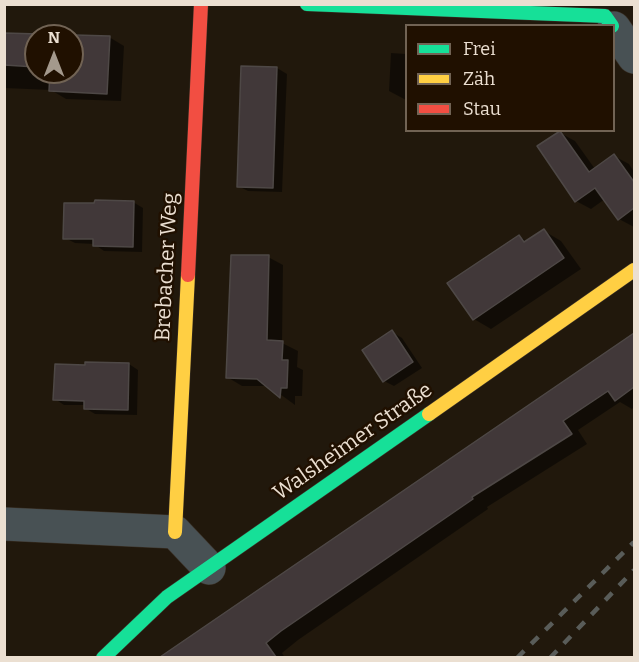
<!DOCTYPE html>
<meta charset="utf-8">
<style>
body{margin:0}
#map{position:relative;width:639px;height:662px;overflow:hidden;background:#21180c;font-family:Bitter,serif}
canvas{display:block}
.frame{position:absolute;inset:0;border:6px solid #ebdfd1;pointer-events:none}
.legend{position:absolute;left:405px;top:24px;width:210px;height:108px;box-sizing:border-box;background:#201000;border:2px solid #716354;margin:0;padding:8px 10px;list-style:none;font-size:18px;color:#ebdfd1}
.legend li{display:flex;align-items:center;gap:12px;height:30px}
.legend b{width:30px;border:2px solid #716354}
.north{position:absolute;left:24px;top:24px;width:60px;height:60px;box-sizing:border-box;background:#201000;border:2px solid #716354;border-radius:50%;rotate:0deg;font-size:16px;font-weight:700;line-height:24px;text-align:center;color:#ebdfd1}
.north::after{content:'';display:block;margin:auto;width:21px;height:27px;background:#a4998c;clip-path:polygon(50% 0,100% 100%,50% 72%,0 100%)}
</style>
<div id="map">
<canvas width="639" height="662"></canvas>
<div class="frame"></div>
<ul class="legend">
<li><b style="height:8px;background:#16e098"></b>Frei</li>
<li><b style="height:8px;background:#ffcf43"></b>Zäh</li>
<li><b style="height:8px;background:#f24e42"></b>Stau</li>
</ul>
<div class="north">N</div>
</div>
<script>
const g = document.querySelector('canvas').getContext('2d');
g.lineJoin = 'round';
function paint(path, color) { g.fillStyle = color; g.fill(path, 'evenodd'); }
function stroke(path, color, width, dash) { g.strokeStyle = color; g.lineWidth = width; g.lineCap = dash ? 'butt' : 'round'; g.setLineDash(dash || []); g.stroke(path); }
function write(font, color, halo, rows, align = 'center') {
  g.font = font + ' Bitter,serif'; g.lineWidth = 5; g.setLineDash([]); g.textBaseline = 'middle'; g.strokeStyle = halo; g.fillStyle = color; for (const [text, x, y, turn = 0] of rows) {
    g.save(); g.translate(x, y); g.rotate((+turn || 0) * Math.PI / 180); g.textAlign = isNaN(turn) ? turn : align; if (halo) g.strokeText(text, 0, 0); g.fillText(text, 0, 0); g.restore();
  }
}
const shadow = new Path2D(`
 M4,34L72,36H36V72H72V36L109,37L124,46L121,101L66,99L51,90L4,88Z
 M391,53L406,54V100L389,91Z
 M277,68L287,74L282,192L248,191L238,186Z
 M560,133L575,141L595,169L614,156L629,164L634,172V227L619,219L605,199L591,209L576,201Z
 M133,202L143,208L142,252L104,251L94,244L75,243L65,238L96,205Z
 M544,231L561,241L581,269L491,329L474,319L519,236L528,242Z
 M268,257L283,265L282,343L298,351L297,367L303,370L302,396H295V405L269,386H242L227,377Z
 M392,332L402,338L422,368L394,386L384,381Z
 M634,334V407L632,409L620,402L578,430L587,444L487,507L488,509L298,640L282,653L285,658H168L183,644Z
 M129,364L138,370L137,415L95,414L85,408V405H64L55,399Z`);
const building = new Path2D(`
 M4,33L110,36L107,94L49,91L50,72H72V36H36V67L4,65Z
 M241,66L277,67L273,188L237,187Z
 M560,131L589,172L614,154L634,182V208L618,220L595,188L575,202L537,146Z
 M95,200L134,201L133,247L93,246V239H63L64,203H94Z
 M544,229L564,258L473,320L447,283L519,235L524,242Z
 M231,255H269L267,340L283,341L282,360H288L287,388H281L280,398L257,379L226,378Z
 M392,330L413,362L383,382L362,350Z
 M634,333V387L615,401L608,391L563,421L572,434L472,497L473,499L281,631L266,643L276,657H160Z
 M85,362L129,363L128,410L84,409V401L53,400L55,364L85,365Z`);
const street = new Path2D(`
 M614,28L634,57
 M4,524L175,532L209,568`);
const fast = new Path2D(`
 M307,4L605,16L612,26
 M103,658L167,597L429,414`);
const slow = new Path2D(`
 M429,414L634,270
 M175,532L188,275`);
const jam = new Path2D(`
 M188,275L201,4`);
const rail = new Path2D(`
 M517,658L634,542
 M550,658L634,570`);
const streetNames = [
 ["Brebacher Weg",167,267,-87],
 ["Walsheimer Straße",353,442,-35]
];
paint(shadow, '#0007');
paint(building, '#413839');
stroke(building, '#4e4846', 1.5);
stroke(street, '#3c3329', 34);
stroke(fast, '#3c3329', 15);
stroke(slow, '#3c3329', 15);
stroke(jam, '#3c3329', 15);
stroke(street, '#485154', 33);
stroke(fast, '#16e098', 14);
stroke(slow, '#ffcf43', 14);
stroke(jam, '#f24e42', 14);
stroke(rail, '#595c59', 4.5, [10, 10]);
write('21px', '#ebdfd1', '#201000', streetNames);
</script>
